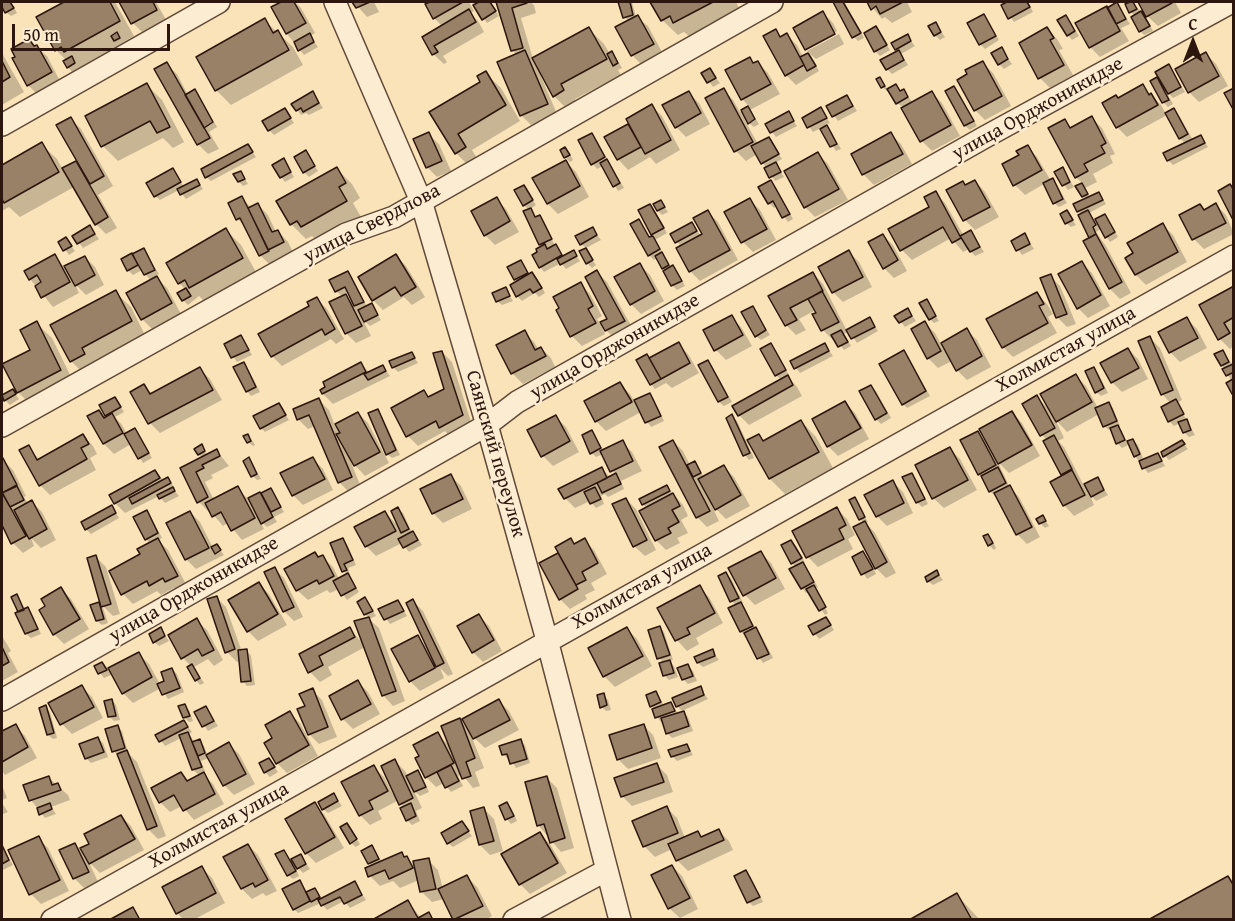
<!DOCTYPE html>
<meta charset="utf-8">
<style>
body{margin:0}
#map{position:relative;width:1235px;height:921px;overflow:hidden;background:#fae3b9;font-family:"Gentium Book Plus",serif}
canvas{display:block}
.frame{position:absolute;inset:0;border:3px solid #2d160d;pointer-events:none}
.north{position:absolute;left:1163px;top:12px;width:60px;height:60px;-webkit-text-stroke:4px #fcedd2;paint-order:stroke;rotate:0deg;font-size:16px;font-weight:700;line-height:24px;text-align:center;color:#2d160d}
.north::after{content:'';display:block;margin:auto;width:21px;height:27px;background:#2d160d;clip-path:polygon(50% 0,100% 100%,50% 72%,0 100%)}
.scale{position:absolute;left:12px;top:24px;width:158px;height:27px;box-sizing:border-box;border:3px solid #2d160d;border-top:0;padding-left:8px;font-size:18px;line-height:21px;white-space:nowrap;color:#2d160d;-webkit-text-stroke:4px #fcedd2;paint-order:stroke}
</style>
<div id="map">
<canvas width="1235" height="921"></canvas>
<div class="frame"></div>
<div class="north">С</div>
<div class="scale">50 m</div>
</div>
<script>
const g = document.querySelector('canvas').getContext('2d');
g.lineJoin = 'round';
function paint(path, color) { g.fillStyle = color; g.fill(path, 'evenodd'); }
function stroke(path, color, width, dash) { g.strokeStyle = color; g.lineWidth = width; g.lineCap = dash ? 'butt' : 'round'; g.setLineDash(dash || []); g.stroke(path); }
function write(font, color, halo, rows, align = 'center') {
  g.font = font + ' "Gentium Book Plus",serif'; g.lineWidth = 5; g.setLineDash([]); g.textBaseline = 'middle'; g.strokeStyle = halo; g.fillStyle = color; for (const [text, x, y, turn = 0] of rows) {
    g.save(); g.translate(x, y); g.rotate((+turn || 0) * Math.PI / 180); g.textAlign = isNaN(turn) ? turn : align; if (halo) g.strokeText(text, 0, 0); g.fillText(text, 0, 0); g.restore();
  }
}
const shadow = new Path2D(`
 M2,2H11L17,13L11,16L6,12Z
 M67,2H115L134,36L72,72L68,67L67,61L56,50L38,17Z
 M120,2H156L166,20L143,33L133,23Z
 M284,2H295L301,8L315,33L310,36L318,47L304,55L287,34L273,8Z
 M354,2H374L379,12L367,17Z
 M433,2H469L474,11L470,13L478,21L484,32L443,56L447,62L444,64L433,54L424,37L442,26L434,18L427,5Z
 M482,2H490L499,16L487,23L475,6Z
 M503,2H530L534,5L536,13L521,18L533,59L589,29L604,44L610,54L611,53L616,58L622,68L618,70L621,75L575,99L578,106L569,111L554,96L542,73L540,74L557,114L531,125L521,115L517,55L512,50L498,3Z
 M620,2H632L636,17L648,26L663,54L642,65L632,55L629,21L624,17Z
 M652,2H736L740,10L690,37L684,32L678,35L662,20Z
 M834,2L845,3L864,38L858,41L854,37Z
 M868,2H907L912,12L892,23L885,17L882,19Z
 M1010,2H1028L1033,12L1014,22L1003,6Z
 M1132,2L1146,17L1153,31L1144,35L1140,31L1135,16L1131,12Z
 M1139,2H1175L1181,13L1158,26L1147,16Z
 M1117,4L1130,24L1121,28L1129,41L1100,57L1090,47Z
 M823,13L833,23L837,31L807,47V50L806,49Z
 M984,16L999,40L985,49L980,44Z
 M1066,17L1079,36L1072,40L1068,35Z
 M264,20L293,47L303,65L231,105L216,90Z
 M935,23L945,37L940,40L935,35Z
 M876,28L890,50L880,56L875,51Z
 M1047,29L1057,39L1063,49L1059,50L1073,75L1050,88L1040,78Z
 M775,31L782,38L787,35L797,45L803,57L810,53L807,51L839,34L844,44L816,59L810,54L819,71L796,85L786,75Z
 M907,36L915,46L901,54L908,65L892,74L887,69L899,51L893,44Z
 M29,41L47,56L61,83L38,95L28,85Z
 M1001,49L1012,64L1004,69L999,64Z
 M2,53L24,92L2,105Z
 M1206,54L1216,64L1228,86L1199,102L1189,92Z
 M749,59L755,64L758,63L768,73L780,94L750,110L759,124L754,127L744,119L758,144L768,138L782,159L775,163L784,177L775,181L757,154L746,161L736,151L723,89L733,100L740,112L750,107L742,99Z
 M983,63L993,73L1011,106L985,120L975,110Z
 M166,64L177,74L188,95L195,91L199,96L217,127L209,132L219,149L208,154L198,144L156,69Z
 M1169,66L1185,92L1173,98L1165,90L1173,104L1168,107L1163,102L1157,79L1164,86Z
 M710,70L720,83L713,87L703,73Z
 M485,73L501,88L520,121L472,150L480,163L471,168L456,153L432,113L482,83Z
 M880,79L888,90L895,86L901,92L904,91L913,103L932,93L942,103L960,136L932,151L922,141L903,107L897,103L890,90L887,91L882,87Z
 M147,85L162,100L184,142L173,148L163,138L118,161L103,146L87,117Z
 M1143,86L1161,105L1166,114L1174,109L1178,114L1193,140L1200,136L1208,147L1173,165L1168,160L1186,144L1180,138L1167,115L1127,137L1117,127L1118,100Z
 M954,88L959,93L977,126L970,130L965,126L947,92Z
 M313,93L323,108L309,115L306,113L301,115L293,104Z
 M689,93L699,103L710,124L686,137L676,127Z
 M847,96L857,111L838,121L828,107Z
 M652,106L662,116L680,150L656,164L650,157L628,170L618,159L606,138L631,125Z
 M821,109L830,123L825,125L831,131L841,149L836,151L821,128L813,132L804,119Z
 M285,110L294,123L274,135L269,130Z
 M788,113L797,126L776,137L772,132Z
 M1092,118L1102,128L1115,154L1110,156L1113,163L1093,174L1097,182L1085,188L1090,197L1099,193L1106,204L1089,213L1095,221L1105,215L1118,237L1110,242L1101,229L1096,232L1106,246L1131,293L1120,299L1110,289L1085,241L1091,238L1082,215L1079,211L1086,199L1077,187L1083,184L1076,177L1065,121L1072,129Z
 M71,119L81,129L113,186L98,195L117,228L106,234L96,224L74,187L20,217L9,207L2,211V166L41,144L57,159L63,170L79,161Z
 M428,134L439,144L451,171L437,177L427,167Z
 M891,134L901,144L912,164L874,185L864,175L853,155Z
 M592,135L596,139L624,188L618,191L603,166L597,169L593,164Z
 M248,146L256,157L211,181L206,177Z
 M1027,147L1037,157L1051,181L1052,180L1057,185L1067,203L1059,207L1054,203L1044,184L1025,195L1015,185L1021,156Z
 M565,149L570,154L573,160L570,162L565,157Z
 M305,152L318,171L309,177L304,172Z
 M818,154L828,164L848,200L815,217L805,207Z
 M283,160L294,177L285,182L281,177Z
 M566,162L576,172L589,197L558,214L548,204Z
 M337,169L352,184L360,198L353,203L361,217L317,241L312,236L306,239L291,224Z
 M1062,169L1074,187L1068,190L1056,173Z
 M173,170L184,187L197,181L203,189L186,199L179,190L160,200L155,196Z
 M240,172L248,184L243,186L239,182Z
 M975,181L985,192L999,217L975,230L965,220L948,191Z
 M771,182L776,187L793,219L788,222L777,206L774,208L769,203Z
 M524,187L536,205L530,209L537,218L539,216L544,221L554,244L564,257L573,252L580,261L566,269L561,263L544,272L540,267L543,247L540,244L529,210L524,205Z
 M935,193L945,203L964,236L971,232L984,252L975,256L969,249L963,252L951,238L912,260L902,250L931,208Z
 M241,198L252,208L258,205L268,215L276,232L278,231L288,242L293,252L270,265L260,255L247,229L238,219Z
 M496,199L506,209L519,232L495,245L485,235Z
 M750,200L760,210L776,240L753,252L743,242L726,213Z
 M661,202L668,212L662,215L658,211Z
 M1216,205L1226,215L1234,234L1204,249L1194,239L1181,215L1200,206L1205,211Z
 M650,206L667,233L655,240L664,254L663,255L671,268L677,271L685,286L677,290L672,285L658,258L654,260L649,255L639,221L651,238L655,236L652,234Z
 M708,212L718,222L738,260L700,281L690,271L681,247L672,234L692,224L701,236L704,234Z
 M1067,212L1076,225L1071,227L1066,223Z
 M1163,225L1173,235L1187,262L1146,285L1136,275L1127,258L1135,254Z
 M90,227L99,239L83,248L74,236Z
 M592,229L601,240L586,248L581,244Z
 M226,230L241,245L257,274L206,303L199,296L188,305L183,300L186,290L179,283Z
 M883,235L893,245L907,271L894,278L884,268Z
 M1025,235L1034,249L1022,255L1013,241Z
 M66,239L75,251L69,255L60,242Z
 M143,250L159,274L155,276L167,288L181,314L152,329L142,319L151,281L142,270L133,275L128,270Z
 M585,250L596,265L592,268L587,263Z
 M849,252L859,262L872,287L843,302L833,292Z
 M55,256L65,268L85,257L95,267L104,285L86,295L75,284L79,293L53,307L30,279Z
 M396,256L406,266L425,297L412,305L404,297L383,310L373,300Z
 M521,262L530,275L532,274L537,278L545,293L539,297L535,293L522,301L517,296L518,282L509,268Z
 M1082,263L1092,273L1110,306L1088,318L1078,308Z
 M640,265L650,275L664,301L641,314L631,304Z
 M597,272L607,282L634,331L616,340L601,325L605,334L582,346L572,336L558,311L580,284L590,294L602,316L597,319L600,324L609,319Z
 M348,273L352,277L367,307L371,305L381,320L370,326L363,320L371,336L356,343L346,333L343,297L336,291ZM349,291L354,304L344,294Z
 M813,273L823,284L847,331L870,319L878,331L857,343L849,331L844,334L851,346L844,350L835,339L833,340L823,330L814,315L818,313L816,310L799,319L806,330L796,335L786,325L770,297Z
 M1050,276L1060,286L1076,324L1067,327L1057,317Z
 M1234,287V346L1230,349L1220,339Z
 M505,289L513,301L502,305L497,301Z
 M115,292L131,307L146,337L87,377L71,361L52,325Z
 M1037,294L1047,304L1053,314L1048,317L1057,333L1013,357L1003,347Z
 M317,299L327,309L344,339L336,344L331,339L282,366L272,356Z
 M926,301L939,321L934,323L930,319Z
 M752,307L770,335L761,340L756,336Z
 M908,310L916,321L905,327L896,316Z
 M731,317L741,327L752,346L726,360L716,350Z
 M1187,319L1197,329L1207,348L1180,362L1170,352Z
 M36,323L52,338L75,385L33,407L18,392L32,350Z
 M925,323L935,333L941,344L967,330L977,340L991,367L967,380L957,370L952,361L938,368L928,358Z
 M524,332L534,342L539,350L541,348L551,358L555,367L523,384L513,374L498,346Z
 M241,337L252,355L237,362L226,345Z
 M1150,338L1160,348L1182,400L1177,403L1195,435L1189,437L1184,432L1180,423L1174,426L1169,421L1171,404L1163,395L1140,342Z
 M678,344L688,354L699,373L672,388L666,383L655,389L651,384L650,359Z
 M824,344L833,356L800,373L796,368L792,362Z
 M771,345L775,349L789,375L787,376L797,387L802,396L749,425L739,415L781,380L776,375Z
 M1128,349L1138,359L1148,379L1122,392L1112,382L1102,363Z
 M1223,351L1234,367V379L1231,380L1222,365Z
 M442,352L452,362L472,425L450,437L445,431L418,446L408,436L424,391L430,398L446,390Z
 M904,352L908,356L930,396L907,408L903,404Z
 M412,354L418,363L398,372L393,367Z
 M708,362L712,366L732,402L724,406L719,402L700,366Z
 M243,364L248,369L260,392L251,396L247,391Z
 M361,364L370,373L383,367L390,376L333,404L323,394Z
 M200,369L210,379L222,400L160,433L150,423L132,392L144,386L152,394Z
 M1094,369L1098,373L1108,393L1101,396L1096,392Z
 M1076,376L1086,386L1098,408L1108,404L1113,408L1120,426L1118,427L1122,431L1127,443L1133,440L1138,445L1144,461L1158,455L1165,466L1148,473L1135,456L1130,444L1122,448L1117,443L1112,429L1109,430L1104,426L1099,414L1067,432L1055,419L1064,438L1058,441L1064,447L1084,486L1097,479L1108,495L1096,501L1089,493L1094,505L1074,516L1064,505L1063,477L1045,441L1047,440L1042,435L1037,397L1049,409Z
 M620,384L630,394L635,402L650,394L654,399L664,421L651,427L641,412L606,431L596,421Z
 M871,386L876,391L891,418L881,424L876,419Z
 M13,391L19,399L10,405L5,400Z
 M115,398L124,412L115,417L122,425L127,434L135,430L139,435L152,458L143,463L131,444L114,454L104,444L89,417L99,412L106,419L108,417L106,415Z
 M319,400L329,410L335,426L358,413L368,423L389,463L365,476L350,460L361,487L349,492L339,482L315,426L308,429L298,419Z
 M845,403L855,413L869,439L838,456L828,446Z
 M279,405L289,420L265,432L261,428Z
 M377,411L382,416L400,455L392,458L387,454Z
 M1012,413L1022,423L1040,456L1009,473L998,462L1009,486L1019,497L1040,537L1027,544L1017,534L997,495L995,496L990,491L979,474L977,433L987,442Z
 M732,416L737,421L754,458L749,460L745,455L728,418Z
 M556,417L566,427L579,452L553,466L543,456Z
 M801,421L816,437L833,468L785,494L770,479L759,436L765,441Z
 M592,432L604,451L622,442L632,452L642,471L621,481L624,489L608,497L605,494L601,496L604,504L596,508L590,501L575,508L565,498L602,469L611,478L616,475L603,454L596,457L592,453Z
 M83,436L93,446L97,454L90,458L96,470L50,495L40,485L28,447L40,460Z
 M247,436L252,440L255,445L253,446L248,442Z
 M673,441L683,451L690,465L694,463L704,477L724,467L734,477L750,506L726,519L711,504L719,521L707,527L697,517Z
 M1182,442L1188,449L1169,460L1165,456Z
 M201,446L208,456L217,451L229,466L211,475L213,478L205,482L214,500L237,488L249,500L271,490L284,512L274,517L277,522L267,527L260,521L264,529L242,540L228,523L223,526L210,511L209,512L199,502L182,468L203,458L199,454Z
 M950,449L960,459L977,490L944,508L933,498Z
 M249,459L253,464L261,479L257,480L253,476Z
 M313,459L323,469L333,490L303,505L293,495Z
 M3,460L13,470L26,496L24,497L28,504L32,502L42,512L56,540L41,548L31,538L34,546L23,553L13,543L2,522Z
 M155,471L164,481L168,479L172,484L175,488L173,489L179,496L165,503L159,496L125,513L115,503Z
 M911,475L916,479L928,504L922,507L917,502Z
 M451,476L461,486L472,509L443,523L433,513Z
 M893,482L903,492L913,513L887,526L877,516Z
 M667,487L683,505L688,516L681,520L688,533L677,538L680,543L666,550L656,540L647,508L643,504Z
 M626,499L636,509L656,550L645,556L634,546Z
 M854,499L868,522L866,523L875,533L896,573L886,578L871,563L876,574L867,579L854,558L863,553L873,563L864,523L860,519Z
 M112,507L119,518L91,534L86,529Z
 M398,509L403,513L412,533L417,537L422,545L409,552L402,543L376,556L366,546L356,527L385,512L399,527Z
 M837,509L847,519L855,535L848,539L853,549L818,567L808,557L794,531Z
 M146,512L151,517L162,538L158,540L168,550L187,586L177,591L174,588L161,595L157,591L133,604L123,594L142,555L150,544L146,539Z
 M190,512L200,522L213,548L217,546L224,555L196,569L186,559Z
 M1043,517L1049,526L1045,528L1040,523Z
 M987,535L992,540L996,548L994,550L989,545Z
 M342,539L347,544L356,565L348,568L350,575L349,576L359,592L347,600L339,589L330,593L327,590L308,600L297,590L319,559L322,557L333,567L339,579L347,575L344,571Z
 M570,540L576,545L584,540L594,550L607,574L591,583L595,590L585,595L587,599L570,609L560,599L541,564L560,554Z
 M791,541L796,546L805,563L803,564L818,587L815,588L817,590H815L828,613L825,615L809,591L806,593L802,588L796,567L792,563Z
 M761,553L771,563L785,589L755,605L745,595L730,569Z
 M96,557L106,567L120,614L113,616L103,606Z
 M274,568L284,578L303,617L294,621L284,611Z
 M937,572L943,580L933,585L928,581Z
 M726,574L731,578L743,603L741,604L745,608L755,629L760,633L773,658L763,663L741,631L730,609L736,606L732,601L720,577Z
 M259,584L269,594L287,625L258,641L248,631Z
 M699,587L709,597L723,623L696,638L699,644L687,651L677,640L659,609Z
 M61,589L71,599L89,629L64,644L54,634Z
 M16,596L26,610L28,609L32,614L41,634L31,638L26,634L12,598Z
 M216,597L226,607L242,652L247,651L251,656L255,685L247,686L243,681L240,661L237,662L227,652Z
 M365,599L376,616L369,619L379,628L405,701L393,706L383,695L365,647L328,667L332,675L320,682L310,672L301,655L349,629L364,644L369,618L365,614Z
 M413,601L423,611L453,674L448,676L440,668L444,678L420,691L410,681L417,637L429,649Z
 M398,602L407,616L390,624L380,610Z
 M99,604L103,608L108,623L102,625L97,621Z
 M479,616L489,626L502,651L483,662L473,652Z
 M826,618L834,630L819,639L810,627Z
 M196,620L207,630L223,660L214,666L208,659L194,667L204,683L200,685L196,680L191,666L183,658Z
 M660,628L664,632L673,660L669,661L674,666L678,677L669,680L664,675V663L659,658Z
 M160,629L169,641L159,646L154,642Z
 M627,629L637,639L652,666L615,687L605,677L590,649Z
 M2,636L11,651L8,653L18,672L2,681Z
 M712,651L719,660L703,667L698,663Z
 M139,654L149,664L160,684L166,682L172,669L177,674L184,692L168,699L161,688L133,703L123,693L113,674L104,678L96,667L102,664L108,670Z
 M688,666L693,671L697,681L688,684L683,679Z
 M358,682L368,692L380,714L353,729L343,719Z
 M82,687L92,697L103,718L72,734L62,724Z
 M700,688L708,699L682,711L677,706Z
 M312,690L322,700L337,737L319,744L309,734L306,707Z
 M656,692L664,706L671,703L678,714L683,712L688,717L693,731L672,738L667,733L663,721L661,722L657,717L655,709L652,706Z
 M603,695L608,700L611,710L606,711L602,707Z
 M112,700L116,705L120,720L114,721L110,717Z
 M499,701L509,711L519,730L485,748L471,735L484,768L475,772L480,786L473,788L462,774L458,776L463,786L451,792L444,783L436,787L426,777L437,734L451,747L459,720L469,729Z
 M184,706L189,710L193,721L189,722L185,718Z
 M46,707L50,712L57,738L53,739L48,735Z
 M206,708L218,726L208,731L196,713Z
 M289,713L300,723L318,756L287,773L277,763Z
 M184,722L192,732L189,734L195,743L200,741L204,746L208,756L229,744L239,754L255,784L234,795L224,785L209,758L201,761L205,771L202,773L213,784L224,804L194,820L182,806L170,812L160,802L181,773L189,782L200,776L193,770L181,738L165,746L157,735Z
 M643,725L653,735L661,758L628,769L618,759Z
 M15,726L25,736L37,758L5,775L2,771V733Z
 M117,726L122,731L128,753L137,762L166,836L158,839L148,829L118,756L114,751Z
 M98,739L103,743L108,757L91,763L86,758Z
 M520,741L525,745L530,763L516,768L510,758L508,759L503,754Z
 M687,745L693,755L677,761L672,756Z
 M269,760L278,772L270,777L265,772Z
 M395,761L405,771L408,777L418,772L422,777L429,792L420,796L414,791L422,808L416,811L420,821L412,825L407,820L404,808L399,800L378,811L382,819L370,825L360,815L374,767L384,777L393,794L395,793Z
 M657,765L667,775L673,792L632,806L622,796Z
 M48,777L68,795L70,800L51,807L56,814L45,818L31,800Z
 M547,778L557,788L574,848L561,852L538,825Z
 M2,785L7,798L2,800Z
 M334,795L342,806L328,813L323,809Z
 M2,803L8,812L3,814L2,813Z
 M314,804L324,814L344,848L316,863L306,853Z
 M507,804L512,809L517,821L511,824L507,819Z
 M667,808L677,818L685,838L698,832L703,838L719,831L729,841L733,850L688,871L678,861L672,849L655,857L645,847L634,821Z
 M484,809L494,819L503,851L490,855L480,845Z
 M121,816L131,826L144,850L100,873L89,862L98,882L84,888L74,878L75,844L81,850L91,845Z
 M462,823L472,836L453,847L448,843Z
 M347,825L360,844L356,847L351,843Z
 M540,834L550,844L567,873L530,894L520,884Z
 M38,838L48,848L69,891L41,904L31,894Z
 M248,845L258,855L277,891L266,896L263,893L252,899L242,889L225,857Z
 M2,846L13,865L3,870L2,868Z
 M372,847L382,862L402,854L415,866L428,860L438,870L443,889L467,877L477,887L492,916L485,920H455L444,899L432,902L421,891L419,880L400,888L393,881L380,886L370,876L372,866L369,863Z
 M284,851L291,861L301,856L310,869L303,873L294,864L299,876L293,879L288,875Z
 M672,866L682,876L698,909L680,918L669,908L653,876Z
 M202,868L212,878L225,903L193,920H184L177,913Z
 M746,872L751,877L763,902L753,906L749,902Z
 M299,882L308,893L314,890L322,900L355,883L366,900L350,908L344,901L327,910L321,903L298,913L294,909Z
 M957,895L980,920H912Z
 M408,902L421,918L429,914L434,920H375Z`);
const building = new Path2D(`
 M2,2H10L14,8L5,13L2,7Z
 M64,2H110L120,21L64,52L61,47L55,51L36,17Z
 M119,2H153L157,10L131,24Z
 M281,2H294L306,23L286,34L271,7Z
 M352,2H370L356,8Z
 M430,2H463L433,19L425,4Z
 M479,2H490L496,11L482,20L473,5Z
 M496,2H527V3L512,8L523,48L511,51Z
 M618,2H630L633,15L623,18Z
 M650,2H713L673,23L670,16L661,21Z
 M833,2H843L861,33L852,38Z
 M867,2H903L880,14L876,6L871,10Z
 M1007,2H1027L1030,7L1008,19L1001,5Z
 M1117,2L1126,19L1116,24L1107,8Z
 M1130,2H1133L1137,9L1129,13L1125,4Z
 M1138,2H1171L1172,3L1146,17Z
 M1107,6L1120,31L1089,48L1075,23Z
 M469,9L476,22L434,46L438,52L432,55L422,37Z
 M823,11L835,34L805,50L793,28Z
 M1141,11L1150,26L1139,32L1131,17Z
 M984,14L996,36L979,45L967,23Z
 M638,15L654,44L631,56L615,27Z
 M1066,15L1075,31L1067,36L1057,20Z
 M265,18L273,33L278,30L289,50L215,91L196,57Z
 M936,22L941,32L934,36L928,26Z
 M876,26L887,45L874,52L864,33Z
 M589,27L607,59L561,84L564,90L553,97L532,58Z
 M1047,27L1054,38L1050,40L1064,65L1038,79L1019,43Z
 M776,29L780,37L787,33L804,65L785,76L763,36Z
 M117,32L120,38L114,41L111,36Z
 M310,33L314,42L298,51L294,42Z
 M908,34L911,41L895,50L891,43Z
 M29,39L34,46L37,45L52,72L27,86L12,58L15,57L11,49Z
 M1002,47L1008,59L998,65L991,53Z
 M525,50L548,104L520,116L497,62Z
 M899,50L904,60L886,70L880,60Z
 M612,51L618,63L613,66L607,54Z
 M1206,52L1219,76L1188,93L1175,69Z
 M808,53L816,66L807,71L800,57Z
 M72,56L75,63L67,68L63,61Z
 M750,57L753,63L758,61L771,84L741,100L725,70Z
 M2,61L10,77L2,82Z
 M983,61L1002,96L974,111L957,80L967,74L965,70Z
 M167,62L210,138L197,145L154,69Z
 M1169,64L1181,87L1168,94L1155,72Z
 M710,68L716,78L707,83L701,73Z
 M486,71L506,105L458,134L466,147L455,154L429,112L480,82L477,76Z
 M880,77L885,86L881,88L876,79Z
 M1157,77L1169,100L1162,103L1150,81Z
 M147,83L170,127L157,133L150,121L101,147L85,116Z
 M896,84L900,91L904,89L908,97L896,104L887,89Z
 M1143,84L1149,95L1151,93L1158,105L1116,128L1102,103L1116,95L1118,98Z
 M954,86L974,121L964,126L945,91Z
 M724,88L753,142L734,152L705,98Z
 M1234,88V111L1224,93Z
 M195,89L213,122L204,128L185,95Z
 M313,91L319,103L303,112L301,108L296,111L291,104Z
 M689,91L701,113L675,128L662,105Z
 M932,91L951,125L920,142L901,108Z
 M847,95L853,106L832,117L826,106Z
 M652,104L671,140L645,154L626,119Z
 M748,106L755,119L748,124L741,110Z
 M821,107L827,118L807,128L802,118Z
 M285,108L291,118L268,131L262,121Z
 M1174,108L1188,134L1179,139L1165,113Z
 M789,111L794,121L770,133L765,124Z
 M1092,116L1106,143L1101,146L1105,153L1084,164L1088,171L1075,178L1048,128L1065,119L1070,128Z
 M71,117L104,176L90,184L56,125Z
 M628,124L641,147L617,160L604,137Z
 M827,125L837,144L830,147L820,129Z
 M429,132L442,161L426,168L413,139Z
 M891,132L903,154L862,175L851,154Z
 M592,133L605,157L591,165L578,140Z
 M1201,135L1205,143L1167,161L1163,153Z
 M769,137L779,154L761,164L751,146Z
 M42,142L59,172L4,203L2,199V165Z
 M248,144L253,152L205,178L201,169Z
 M1028,145L1042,170L1013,186L1002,164L1019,155L1016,151Z
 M565,147L570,155L564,158L560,150Z
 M306,150L315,166L303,173L294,157Z
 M818,152L839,189L804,208L784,171Z
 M284,158L291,172L280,178L272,165Z
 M607,159L620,183L613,187L600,163Z
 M566,160L580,186L547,204L532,178Z
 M76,161L108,217L95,225L62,168Z
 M776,162L781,172L769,178L764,168Z
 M337,167L346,183L339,187L347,201L301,227L297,221L290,225L276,201Z
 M1063,167L1070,182L1062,186L1054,172Z
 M173,168L181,182L154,197L146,183Z
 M241,171L245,179L238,182L233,174Z
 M1053,178L1063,199L1053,204L1043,183Z
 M197,179L200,185L180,195L177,189Z
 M771,180L790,214L782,218L773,201L768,204L758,187Z
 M975,180L990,207L963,221L946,190L963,181L965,185Z
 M1082,183L1088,194L1082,197L1075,186Z
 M1230,184L1234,190L1233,220L1218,191Z
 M524,185L533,200L523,206L514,190Z
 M936,191L961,238L952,243L943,227L900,251L888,229L929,207L924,197Z
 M1099,192L1103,200L1077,212L1073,204Z
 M242,196L269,251L259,256L240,218L236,220L228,203Z
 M497,197L510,221L484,236L471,211Z
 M750,198L767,229L741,243L724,212Z
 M661,200L665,207L657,211L653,204Z
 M258,203L272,232L278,230L284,242L268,250L248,208Z
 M1216,203L1226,223L1192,240L1179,215L1200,204L1204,210Z
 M650,204L664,228L651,235L638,210Z
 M531,208L535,217L540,215L552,239L539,245L523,211Z
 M708,210L730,250L689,272L676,248L702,234L693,218Z
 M1067,210L1073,220L1065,224L1060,214Z
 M1088,210L1096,225L1093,227L1096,234L1089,238L1078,215Z
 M1105,214L1115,232L1105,238L1095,219Z
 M639,219L649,237L653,236L660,249L648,256L630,224Z
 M692,222L697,231L675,243L670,234Z
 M1163,223L1178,252L1135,275L1125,258L1133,253L1127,243Z
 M90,225L95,234L77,244L72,236Z
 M593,227L597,235L580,245L575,236Z
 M226,228L243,258L189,288L185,280L178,284L166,263Z
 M971,230L980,247L970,252L960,236Z
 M1025,233L1030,244L1016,251L1011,241Z
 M883,234L898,260L883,269L868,242Z
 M1096,234L1122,282L1109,289L1083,241Z
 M66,237L72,246L63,251L58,242Z
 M545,244L547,249L556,244L562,255L539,268L532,255L537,252L536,249Z
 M144,248L155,270L144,275L132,254Z
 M586,248L593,260L586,264L579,251Z
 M574,250L577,256L560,265L557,259Z
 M849,250L863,277L832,293L818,267Z
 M662,252L669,265L662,269L655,256Z
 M132,253L138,265L127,271L121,259Z
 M55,254L70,282L41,298L35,286L41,282L37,275L29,280L24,271Z
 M396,254L416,287L401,296L395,287L372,301L358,277Z
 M85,256L95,275L75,286L64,266Z
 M521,260L528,273L514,280L507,267Z
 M1082,261L1101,295L1077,309L1058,274Z
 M640,263L655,291L630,305L614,277Z
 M673,265L682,281L671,286L663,271Z
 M597,270L625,321L605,331L600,322L607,319L585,277Z
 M348,271L364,302L354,306L345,287L335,292L329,280Z
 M532,272L542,288L533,293L530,289L516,297L510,285Z
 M813,272L823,291L790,308L797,320L785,326L768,296Z
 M1051,274L1067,314L1056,318L1040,278Z
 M157,276L172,303L141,320L126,293Z
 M581,282L593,306L588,309L596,323L570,337L556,310L559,308L553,297Z
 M1234,286V317L1224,323L1230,333L1218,340L1199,305Z
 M506,287L510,296L496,302L492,293Z
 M186,288L191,296L182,301L177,293Z
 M116,290L132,321L82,348L85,354L70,362L50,325Z
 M822,291L839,322L821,331L812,314L816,313L808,299Z
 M1037,292L1044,304L1039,306L1048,323L1002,348L986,319Z
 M346,294L362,326L345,334L329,302Z
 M317,297L335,329L325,335L322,329L271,357L258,334L309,306L307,302Z
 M927,299L936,316L929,320L919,303Z
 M372,303L378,315L364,322L358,310Z
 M753,306L766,330L755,337L741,312Z
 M908,308L912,316L899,323L894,316Z
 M732,315L743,335L714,351L703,330Z
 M870,317L875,327L851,339L846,330Z
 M1187,317L1198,338L1169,353L1158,332Z
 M37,321L61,370L17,393L2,364L30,350L20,330Z
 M925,321L941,351L927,359L911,329Z
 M967,328L982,356L956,371L941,343Z
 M525,330L535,350L541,347L546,356L511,374L496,345Z
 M841,330L848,342L838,347L831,335Z
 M241,335L249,350L231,358L224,344Z
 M1150,336L1173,390L1161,395L1138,341Z
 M679,342L690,363L661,379L649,358Z
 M771,343L786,370L775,376L760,349Z
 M825,343L829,351L794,369L790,361Z
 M1128,348L1139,368L1111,383L1100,363Z
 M904,350L926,391L902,405L879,364Z
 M1223,350L1229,362L1221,366L1214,354Z
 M442,351L463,415L439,428L436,421L406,437L391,408L424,390L428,397L444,389L433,353Z
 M412,352L415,358L392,368L389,361Z
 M647,354L661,379L650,385L636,360Z
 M708,360L728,397L718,402L698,365Z
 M244,362L256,387L246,392L233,367Z
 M361,362L366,372L322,394L320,390L325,387L323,382Z
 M1233,364L1234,372L1226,376L1222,369Z
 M383,365L386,371L368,380L364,374Z
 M200,367L213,390L148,424L130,392L144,384L150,394Z
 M1094,367L1104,388L1095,393L1085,371Z
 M1076,374L1092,402L1056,422L1040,394Z
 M788,375L793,385L738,416L732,406Z
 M1233,379L1234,393L1232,394L1226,383Z
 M620,382L632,402L595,422L584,401Z
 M871,385L887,413L875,420L859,391Z
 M13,389L16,394L4,401L2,395Z
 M650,393L661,416L645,423L634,400Z
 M1037,395L1055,428L1040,436L1022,404Z
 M115,397L121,407L105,416L99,405Z
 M319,398L352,477L338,483L309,415L297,420L293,409Z
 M1176,399L1184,414L1168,422L1161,407Z
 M845,401L861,428L827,447L812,419Z
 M1109,402L1117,421L1103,427L1095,408Z
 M279,403L286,415L260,429L253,416Z
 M378,409L396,450L386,455L368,413Z
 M99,410L104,418L112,413L123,433L103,444L87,416Z
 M1012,411L1032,445L998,464L979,429Z
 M358,412L380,452L354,466L336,434L340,433L335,424Z
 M732,414L750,453L743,456L726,418Z
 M556,415L570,441L541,457L527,430Z
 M1187,419L1191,430L1183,433L1178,422Z
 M801,420L819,452L769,479L747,440L759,434L763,441Z
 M1118,425L1125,440L1116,444L1110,428Z
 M135,428L149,453L138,459L124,434Z
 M592,430L601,448L590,454L582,435Z
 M978,431L996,465L978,475L960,440Z
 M83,434L89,444L81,448L87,459L39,486L19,450L29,445L37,460Z
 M248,434L251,441L247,443L243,436Z
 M1054,435L1072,469L1061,475L1043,441Z
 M1133,439L1140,454L1134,457L1127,441Z
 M623,440L633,461L610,472L600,451Z
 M673,440L710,511L696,518L659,447Z
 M1182,440L1185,444L1163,457L1161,452Z
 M202,444L205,451L198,455L194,449Z
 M950,447L968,480L932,499L915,465Z
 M217,449L220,456L202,465L204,468L196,472L208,497L197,503L180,468Z
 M1158,453L1162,461L1142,469L1139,461Z
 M249,457L257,474L251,477L243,461Z
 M313,457L325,479L292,496L280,473Z
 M3,458L17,485L2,493V459Z
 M695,461L701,473L693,477L687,465Z
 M724,465L741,495L715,510L698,479Z
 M602,467L607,478L564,499L558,489Z
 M998,467L1006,483L989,492L981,476Z
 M155,470L160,478L114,504L109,495Z
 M1072,470L1085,495L1063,506L1050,482Z
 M616,473L621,484L602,493L597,483Z
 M912,473L925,499L916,503L902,477Z
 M451,474L463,499L432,514L420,489Z
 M168,477L171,483L132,504L129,498Z
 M1098,477L1104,490L1091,497L1084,484Z
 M893,480L904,503L876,517L864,495Z
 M667,485L670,491L642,505L639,499Z
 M1010,485L1032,527L1016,535L994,493Z
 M17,486L24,500L10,507L2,493Z
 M238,486L255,518L231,531L221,512L212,517L205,503Z
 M173,487L175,491L159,499L157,495Z
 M595,487L601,499L590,504L584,492Z
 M271,488L281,507L271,512L261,493Z
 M2,492L26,536L11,544L2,525Z
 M260,492L273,517L261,524L248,498Z
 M673,493L680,506L672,510L679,522L668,528L671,533L655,541L639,511Z
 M855,497L865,517L859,520L849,500Z
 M626,498L647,540L633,547L612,504Z
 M32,500L47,529L29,539L14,510Z
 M112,505L116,513L85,530L81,522Z
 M398,507L409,529L401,533L391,511Z
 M837,507L846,525L839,529L844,539L806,558L792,531Z
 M147,510L158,533L145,540L133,517Z
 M190,511L209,548L185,560L166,523Z
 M385,511L396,531L365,547L354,527Z
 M1043,515L1046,521L1039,524L1036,519Z
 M865,521L887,562L875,569L853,527Z
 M413,531L418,540L403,548L398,539Z
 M988,534L993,543L988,546L983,536Z
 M158,538L178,576L165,582L163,578L149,586L147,581L121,595L109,571L140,554L137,549Z
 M343,538L353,560L344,564L347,570L342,572L330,543Z
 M571,538L574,544L585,538L598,563L582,572L586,580L576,585L555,547Z
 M791,540L802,558L791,564L781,545Z
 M217,544L221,550L215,554L211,547Z
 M761,551L776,578L743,596L728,568Z
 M863,551L873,569L861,575L852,557Z
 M315,552L318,557L323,555L334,576L319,584L317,580L296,591L284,569Z
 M558,553L578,589L559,600L539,563Z
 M96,555L111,604L101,607L87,558Z
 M803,562L814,582L801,589L789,569Z
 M275,567L294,607L283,612L264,572Z
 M937,570L939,575L927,582L925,577Z
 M726,572L739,598L730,602L718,576Z
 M348,573L356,588L341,596L333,581Z
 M259,582L278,614L247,632L228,600Z
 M700,585L715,613L687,628L690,634L675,641L657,608Z
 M814,585L826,607L819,611L806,589Z
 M61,587L80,619L53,635L39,610L45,606L41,599Z
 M17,594L24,610L18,612L11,597Z
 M217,596L235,649L225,653L207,599Z
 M365,597L373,611L364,615L357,602Z
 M413,599L444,663L436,667L406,603Z
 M398,600L404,611L384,620L378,609Z
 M99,602L104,619L96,621L90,605Z
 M741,602L753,626L740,632L728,608Z
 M28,607L38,629L25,634L15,613Z
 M479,614L494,640L472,653L457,626Z
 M369,617L396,691L382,696L354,621Z
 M826,617L831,625L813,635L808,626Z
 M197,618L214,650L202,656L198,649L181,659L168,635Z
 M660,626L670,655L657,659L648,630Z
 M161,627L165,636L153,643L149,634Z
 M350,627L355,637L319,656L323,665L308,673L299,654Z
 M627,627L643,656L603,677L588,648Z
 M756,627L769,654L757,659L744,633Z
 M418,635L435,668L409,682L391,649Z
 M2,647L9,662L2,666Z
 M247,649L251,681L241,682L238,650Z
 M713,649L715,656L697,663L694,657Z
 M139,652L152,677L122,694L108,668Z
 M670,660L674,673L663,676L659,663Z
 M102,662L107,670L98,674L94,666Z
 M192,664L200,678L195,681L187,667Z
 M688,664L693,676L682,680L677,668Z
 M172,668L180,688L162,695L157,684L164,681L161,672Z
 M358,680L371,704L341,720L329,696Z
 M82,685L94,707L60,725L48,703Z
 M701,686L704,695L676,707L672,698Z
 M313,688L328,727L308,735L297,709L305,706L299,694Z
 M656,691L661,702L650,707L646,695Z
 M604,693L607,705L600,708L597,695Z
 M112,699L116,716L108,717L104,701Z
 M499,699L510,720L473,739L462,719Z
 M671,702L675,711L655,718L652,709Z
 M185,704L190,716L183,718L178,706Z
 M46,705L54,733L47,735L39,708Z
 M206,706L214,721L202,727L194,712Z
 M290,711L309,745L276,764L264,743L272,738L265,725Z
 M684,711L689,726L666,734L661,718Z
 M460,718L475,758L466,762L471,776L462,779L441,726Z
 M184,720L188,727L159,742L155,735Z
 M16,724L28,747L2,762V731Z
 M644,724L652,748L617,760L609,735Z
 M118,725L125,748L112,752L105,729Z
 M188,732L202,767L192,770L179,735Z
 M438,732L454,763L425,778L415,758L419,756L413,745Z
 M98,737L104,752L85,759L79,744Z
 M200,739L205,753L198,756L192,742Z
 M521,739L527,759L510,764L507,754L502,755L499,746Z
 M229,742L246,774L223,786L206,755Z
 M687,744L690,751L671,757L668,750Z
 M127,750L157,826L147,830L117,754Z
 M269,758L275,767L264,773L259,763Z
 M395,759L413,798L399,805L381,766Z
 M657,763L664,782L621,797L614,778Z
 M374,765L388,791L369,801L373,809L359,816L341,782Z
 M451,765L459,781L445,788L437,772Z
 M418,770L426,787L414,792L406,776Z
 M181,772L187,781L204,772L215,794L183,811L174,795L159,803L151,788Z
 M49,776L52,785L58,783L61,790L29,801L23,785Z
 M547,776L565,838L550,843L544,824L537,826L525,782Z
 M334,793L338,801L322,810L318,802Z
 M315,802L335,837L305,854L285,819Z
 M507,802L514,816L505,820L499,806Z
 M50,803L52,809L39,815L37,808Z
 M411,803L416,816L406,821L400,808Z
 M667,806L678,833L643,847L632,821Z
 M484,807L494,841L479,845L470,811Z
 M121,815L135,839L89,864L80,848L89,844L84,834Z
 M462,821L469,831L447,844L441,833Z
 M347,823L357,839L350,844L340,827Z
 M719,829L724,840L676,861L668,844L698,831L701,837Z
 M540,832L558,863L519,885L501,854Z
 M39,836L60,880L29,895L8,850Z
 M75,843L89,872L73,879L59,850Z
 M248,844L268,880L255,887L253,883L241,889L223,857Z
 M2,845L9,860L2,864Z
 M372,845L379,859L368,864L361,851Z
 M284,850L296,871L287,876L275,854Z
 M402,852L404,857L407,856L413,868L389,879L385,870L368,877L365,868Z
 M301,854L306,864L297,869L291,859Z
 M429,858L436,889L420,892L413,861Z
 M672,865L690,898L668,909L651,875Z
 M202,866L216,893L176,914L162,887Z
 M746,870L760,897L747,903L734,876Z
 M467,875L483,906L453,920L438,889Z
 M1228,876L1234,886V920H1148Z
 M300,880L310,901L293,910L282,889Z
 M355,881L362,895L344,904L340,897L321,906L318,900Z
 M315,888L320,897L311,902L306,892Z
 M957,893L972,920H909Z
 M408,900L419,920H372Z
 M133,907L140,920H109Z
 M429,912L433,920H419L418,918Z`);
const minor = new Path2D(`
 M335,2L421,201L487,425L547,640L620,920
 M2,125L219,2
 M2,426L346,234L394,217L772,2
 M2,700L487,425L517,402L985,137L1232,2
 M52,920L1234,256
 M514,920L607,870`);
const streetNames = [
 ["улица Орджоникидзе",1038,109,-29],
 ["улица Свердлова",372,224,-27],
 ["улица Орджоникидзе",615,347,-30],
 ["Холмистая улица",1066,350,-29],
 ["Саянский переулок",495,454,74],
 ["Холмистая улица",642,587,-29],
 ["улица Орджоникидзе",194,590,-30],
 ["Холмистая улица",219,826,-29]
];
paint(shadow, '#0003');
paint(building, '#988166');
stroke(building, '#2d160d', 1.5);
stroke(minor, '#604938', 24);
stroke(minor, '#fcedd2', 21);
write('20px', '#2d160d', '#fcedd2', streetNames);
</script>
